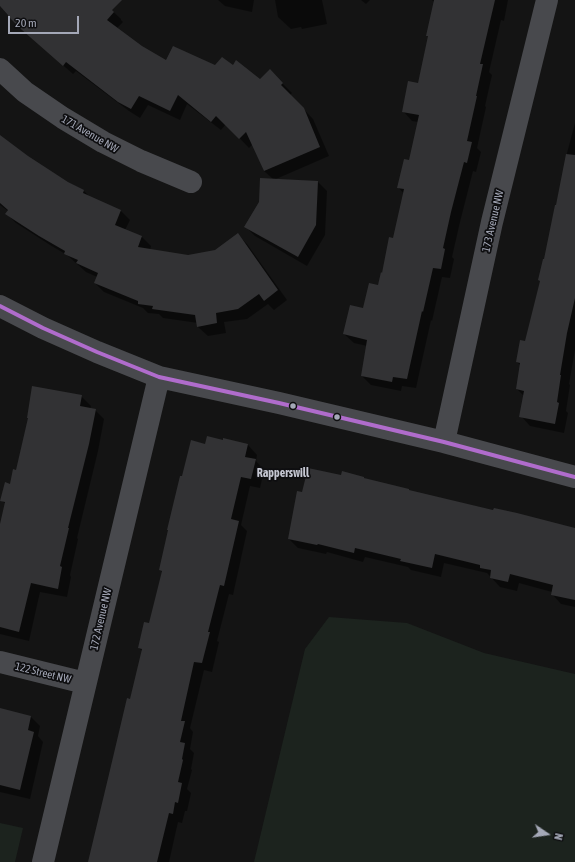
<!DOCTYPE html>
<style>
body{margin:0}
#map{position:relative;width:575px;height:862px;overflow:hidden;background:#141414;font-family:"Asap Condensed",sans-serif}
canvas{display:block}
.north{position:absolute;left:527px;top:814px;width:40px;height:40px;-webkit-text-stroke:3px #0e0e10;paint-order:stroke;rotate:103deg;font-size:11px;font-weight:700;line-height:16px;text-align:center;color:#a4a8b7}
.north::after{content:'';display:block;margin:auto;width:14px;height:18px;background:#a4a8b7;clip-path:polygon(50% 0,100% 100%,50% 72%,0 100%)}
.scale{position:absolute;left:8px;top:16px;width:71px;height:18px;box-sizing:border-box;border:2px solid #a4a8b7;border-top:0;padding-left:5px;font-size:12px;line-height:14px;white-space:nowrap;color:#a4a8b7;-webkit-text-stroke:3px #0e0e10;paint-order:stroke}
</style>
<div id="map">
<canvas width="575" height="862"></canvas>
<div class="north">N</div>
<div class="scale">20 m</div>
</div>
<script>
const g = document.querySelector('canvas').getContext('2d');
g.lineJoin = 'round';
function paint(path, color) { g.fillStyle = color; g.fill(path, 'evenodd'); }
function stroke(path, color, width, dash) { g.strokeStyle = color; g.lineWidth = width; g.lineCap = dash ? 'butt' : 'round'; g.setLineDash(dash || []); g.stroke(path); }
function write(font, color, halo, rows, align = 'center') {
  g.font = font + ' "Asap Condensed",sans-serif'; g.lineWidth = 3.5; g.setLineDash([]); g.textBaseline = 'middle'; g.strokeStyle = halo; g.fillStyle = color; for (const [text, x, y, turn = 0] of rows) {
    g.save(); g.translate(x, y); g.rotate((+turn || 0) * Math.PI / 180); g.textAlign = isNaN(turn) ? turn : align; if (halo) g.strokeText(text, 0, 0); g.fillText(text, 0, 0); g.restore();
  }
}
const green = new Path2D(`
 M329,617L407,623L484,653L575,674V862H254L305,649Z
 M0,823L23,828L15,862H0Z`);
const shadow = new Path2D(`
 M0,0H101L121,19V20L123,22L117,28L141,47L166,61L216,67H233L260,80L270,71L292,93L290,95L313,119L329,156L276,179L318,182L327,191L325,235L307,266L255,236L246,227L273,179L264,171L253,144L249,148L226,124L221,130L187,104L180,120L148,105L140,118L129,111L76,71L73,74L33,39L0,5Z
 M218,0H254L252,12L225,6Z
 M275,0H322L327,24L302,29L301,27L291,29L278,17Z
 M361,0H370L366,4Z
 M432,0H508L504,21L501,20L489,72L492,75L485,106L486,107L477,148L481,152L476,172L473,171L460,222L452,257L454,259L450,278L442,277L432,321L431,320L416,388L402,386L401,391L371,385L362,376L367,346L354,343L344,334L364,309L378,286L394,239L404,194L398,187L410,161L418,122L412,121L403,111L418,84L429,37L427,35L435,3Z
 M575,123V350L569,384L570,385L566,411L568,413L564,433L530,426L521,416L524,396L517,389L521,366L517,362L526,342L541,282L567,153Z
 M0,137L28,157L68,182L84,191L90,197L121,211L130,220L125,230L142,237L151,246L150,250L188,256L215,251L238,235L247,244L287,300L274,310L268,304L247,319L224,322L226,333L208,336L198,327V323L163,318L159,314L148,313L143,308L104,292L95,283L97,277L86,272L67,255L50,245L47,243L16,223L7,214L8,211L0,205Z
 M81,396L91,406L90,409L95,410L104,419L98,451L77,538L78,539L70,575L71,577L67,597L40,592L29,641L0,634V528L6,504L2,501L11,485L17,471L29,419Z
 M206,445H248L257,455L256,461L264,470L260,488L250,486L241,525L247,531L233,595L229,594L217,641L219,642L212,672L204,670L190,728L193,732L190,749L194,753L191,769L192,770L187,789L191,793L187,811H185L182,823L178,822L169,862H89L131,700L142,651L139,648L150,624L163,573L160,570L183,477Z
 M342,476L364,478L366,479L410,491L575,529V607L561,604L552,594V592L519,583L517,591L500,587L487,573L444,563L441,577L411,570L408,567L365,557L363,562L327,552L326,554L298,548L289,539L303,493Z
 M0,709L31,717L40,726L38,736L43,742L30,799L0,792Z`);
const building = new Path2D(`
 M0,0H122L112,10L114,12L107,20L142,46L166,60L173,46L215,65L222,57L233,65L236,60L260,79L270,69L283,83L281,85L304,108L320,147L264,171L246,132L239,139L216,116L211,122L178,95L170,111L139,96L131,109L118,102L66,62L63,66L22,30L8,16V15L0,6Z
 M434,0H495L480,64H483L476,96H477L467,141L472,142L467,163L464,162L451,212L443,248L445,249L441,269L433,268L423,312L422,311L407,379L393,377L392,382L361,376L367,340L343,334L350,305L363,308L369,283L378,285L381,272L382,273L389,237L393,238L404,189L397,188L404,159L409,160L419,115L402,112L408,81L418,83L428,36H426Z
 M0,135L28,156L68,182L84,190L83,193L121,210L115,225L142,236L138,247L188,255L215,250L238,233L278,290L264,301L259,294L238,309L216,313L217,323L197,327L195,315L152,309L153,306L138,304V301L94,283L98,273L76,263L78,260L64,254L65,251L39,236L5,214L8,210L0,203Z
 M566,154L575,155V298L567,333L560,375H561L557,402L559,403L555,424L519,417L524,391L516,389L520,363L516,362L520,340L525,341L540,281L538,280L543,259H544L555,205H556Z
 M260,178L318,181L316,225L298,257L244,227L259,202Z
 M32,386L82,395L80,406L96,409L89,444L68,528H69L60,566L62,567L58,589L31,583L19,632L0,627V524L5,502L0,501L5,482L10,484L13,469L16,470L28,418H27Z
 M207,436L223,440V438L248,444L245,457L256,459L251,479L241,477L231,519L239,521L224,586L220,585L208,632H210L202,663L194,662L181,721H185L180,742L185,743L182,759L183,760L178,782L182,783L178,803L175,802L173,814L169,813L157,862H88L110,770L127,698L130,699L142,649L138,648L144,622L149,623L162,571L159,570L168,530H167L180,476H182L191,440L205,444Z
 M308,468L341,475L342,471L364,477V478L409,489V490L493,510L494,508L517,513L575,528V600L551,595L553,585L510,574L508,582L490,578L491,570L480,568V565L435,554L432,568L400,561L401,559L355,548L354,553L318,544L317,545L288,539L297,491L302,492Z
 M0,708L31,716L28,730L34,732L20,790L0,785Z`);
const minor = new Path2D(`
 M0,69L25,92L63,118L103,142L141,161L191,182
 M0,306L43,328L97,352L159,377L279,403L444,442L575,477
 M444,442L492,222L547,0
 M0,662L85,683
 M43,862L159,377`);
const bus1 = new Path2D(`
 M0,306L43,328L97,352L159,377L279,403L444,442L575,477`);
const markers = [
 [293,406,3.5,"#a4a8b7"],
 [337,417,3.5,"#a4a8b7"]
];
const streetNames = [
 ["171 Avenue NW",90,134,30],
 ["173 Avenue NW",493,221,-77],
 ["172 Avenue NW",101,619,-77],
 ["122 Street NW",43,673,14]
];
const neighbourhoodNames = [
 ["Rapperswill",283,473]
];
paint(green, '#1c231e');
paint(shadow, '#0007');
paint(building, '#323234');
stroke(minor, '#48494d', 22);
stroke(bus1, '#b06ccc', 4);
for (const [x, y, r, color] of markers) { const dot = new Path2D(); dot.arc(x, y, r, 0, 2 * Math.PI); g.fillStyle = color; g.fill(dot); stroke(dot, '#0e0e10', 1.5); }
write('11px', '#a4a8b7', '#0e0e10', streetNames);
write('bold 12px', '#c5c7d2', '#0e0e10', neighbourhoodNames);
</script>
